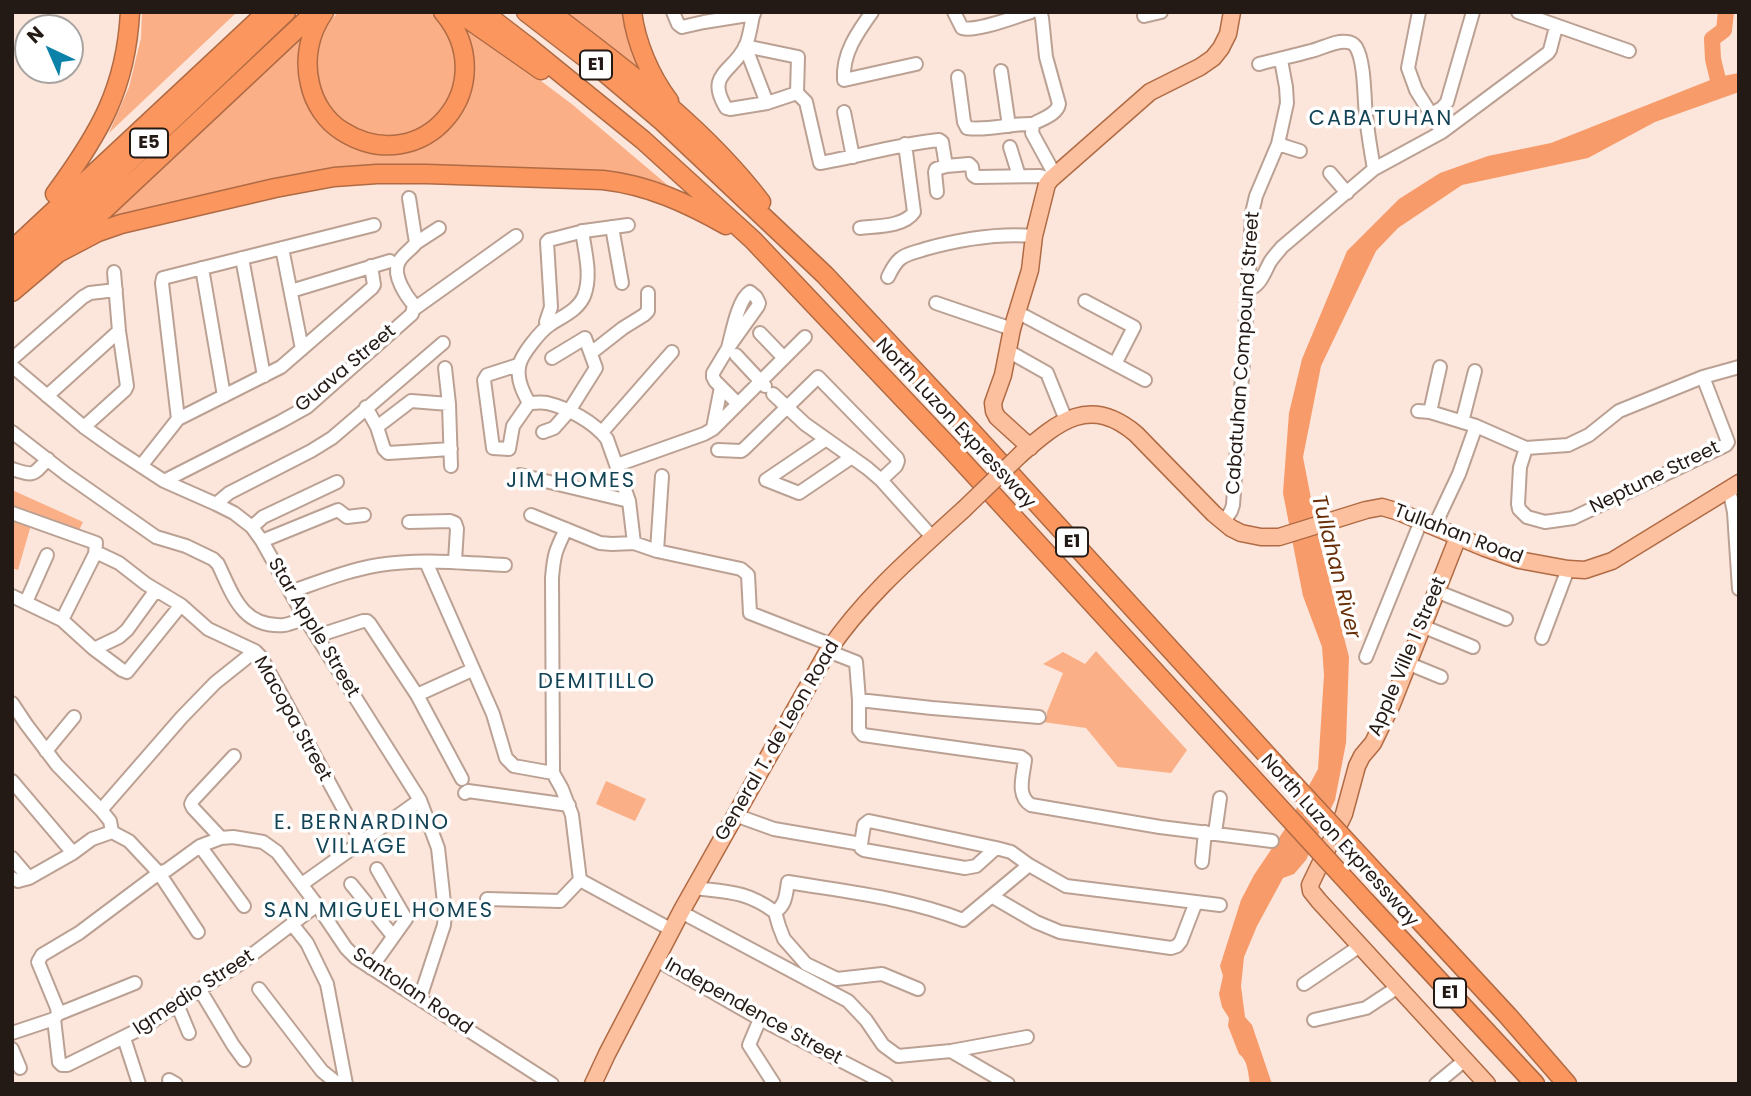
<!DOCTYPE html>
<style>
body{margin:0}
#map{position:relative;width:1751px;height:1096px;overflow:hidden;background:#fce5da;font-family:Poppins,sans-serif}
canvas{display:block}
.frame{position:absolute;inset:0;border:14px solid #241a15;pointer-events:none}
.north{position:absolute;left:14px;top:14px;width:70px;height:70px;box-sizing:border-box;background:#fff;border:2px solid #a7a3a1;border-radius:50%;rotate:316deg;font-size:19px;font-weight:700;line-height:28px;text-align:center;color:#241a15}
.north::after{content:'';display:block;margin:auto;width:24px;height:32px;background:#0d82a8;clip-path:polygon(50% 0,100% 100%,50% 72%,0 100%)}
</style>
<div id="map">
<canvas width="1751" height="1096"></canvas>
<div class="frame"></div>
<div class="north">N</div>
</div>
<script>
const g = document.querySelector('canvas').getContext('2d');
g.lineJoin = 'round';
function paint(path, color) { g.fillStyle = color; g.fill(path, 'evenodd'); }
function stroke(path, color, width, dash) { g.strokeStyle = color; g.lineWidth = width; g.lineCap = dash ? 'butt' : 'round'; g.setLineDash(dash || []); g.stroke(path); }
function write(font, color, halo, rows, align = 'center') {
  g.font = font + ' Poppins,sans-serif'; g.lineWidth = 7; g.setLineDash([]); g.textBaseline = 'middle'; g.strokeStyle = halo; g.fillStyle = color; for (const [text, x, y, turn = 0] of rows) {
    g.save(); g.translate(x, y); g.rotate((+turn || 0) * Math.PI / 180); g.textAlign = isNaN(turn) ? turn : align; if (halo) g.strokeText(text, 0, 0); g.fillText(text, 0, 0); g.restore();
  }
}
const green = new Path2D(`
 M142,12H208L215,14L237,12L109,133L129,87L141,38Z
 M338,12H436L459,58L450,102L427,128L395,140L350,131L319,98L314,53L322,31Z
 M449,12L573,105L684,199L666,191L378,171L90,231L312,26L310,105L387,151L462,104Z
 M556,12H627L651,86Z
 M12,490L83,522L75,539L33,518L18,570L12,568Z
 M1096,651L1187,750L1171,773L1118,767L1086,728L1043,722L1047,716V712L1063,673L1043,664L1063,652L1085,664Z
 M606,781L646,799L635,821L596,804Z`);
const water = new Path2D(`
 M1739,73V92L1655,122L1588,158L1462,185L1398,228L1376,251L1321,366L1303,457L1319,540L1349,657L1346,743L1335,800L1306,860L1294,874L1283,878L1257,926L1244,957L1241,986L1245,1017L1252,1025L1272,1084H1250C1248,1073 1248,1060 1239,1054L1228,1026L1229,1018L1222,1007L1219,994L1223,976L1220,966L1241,900L1254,875L1287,826L1318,769L1324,675L1322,647L1303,596L1283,493L1289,413L1302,359L1347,251L1399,199L1440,173L1488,156L1551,143L1718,77Z`);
const river = new Path2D(`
 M1720,88L1713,59L1712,39L1724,30L1726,12`);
const minor = new Path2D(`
 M673,12L678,24L682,27L704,22L754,14
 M754,12C751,23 750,35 746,45C733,73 705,73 726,108L730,109L767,103L797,93
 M872,12C857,33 842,54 844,80L916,64
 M954,12L962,28C977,32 1014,17 1031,12
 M1040,12L1042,18L1046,57L1059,104C1057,115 1041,119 1033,124L1032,133L1055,175
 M1419,12L1408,68L1416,90L1442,132
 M1518,12L1629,51
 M1144,16L1161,12
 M745,46L798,57L797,93
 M745,46L767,103
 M1259,64C1277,59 1293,56 1311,51C1321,49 1336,40 1347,42C1350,42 1354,44 1356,47C1365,62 1364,98 1366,116C1368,134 1371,152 1374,169
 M1001,71L1009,126
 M958,77L964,122L967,128C989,131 1011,123 1033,124
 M797,93L806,102L820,163C860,156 899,144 939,140L942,142L946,166
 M844,112L853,157
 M1430,115L1442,108L1447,102L1473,12
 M1278,144L1300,151
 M1010,147L1019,176
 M1330,173L1347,193
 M937,192L935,172L936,169L946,166L969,164L972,167L973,175L976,177L1040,176L1051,179
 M612,227L622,283
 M860,228C876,226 904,227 914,212L905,144
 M416,243L439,228
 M282,248L302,349
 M242,258L264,376
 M202,268L224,396
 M888,277C891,271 894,264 900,259C907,253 917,252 925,249C961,239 997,233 1034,236
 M1248,290C1261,285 1264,273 1270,262C1274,256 1278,252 1282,247L1374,169L1442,132L1548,53L1550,50L1556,27
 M291,291L390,261
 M1085,301L1134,327L1115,364
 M936,303L1012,329
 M414,309L516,236
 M1017,312L1145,380
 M547,326L546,322L551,307L547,242L549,240L584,231L628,225
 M760,333L784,358
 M728,348C732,333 738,299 750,292L756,297L759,303L758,306L728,348L713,373V377L715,381L737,403
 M1008,351L1047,373L1066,420
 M591,353L623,328L644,315L648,311V293
 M736,355L765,386
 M12,359L83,297L90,293L116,290
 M518,365L487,375L484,380L493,448L509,449L513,426L529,403
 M12,366L84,427L115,449L164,481L216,504L234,513L252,527L262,541L305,618L420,800L438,848L445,912L444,925L420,998
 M445,368L449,404L451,466
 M773,394L805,424L867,468L881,480L933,538
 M47,396L119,331
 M529,403C523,392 517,380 519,367C520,356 541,330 551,324C563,316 578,310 584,296C592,276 585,252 582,231
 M529,403C535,403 541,402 547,403C568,408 594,422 607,439L629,501L634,543
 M366,407L377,427L384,449L388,453L451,449
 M1418,411L1430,412L1476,426L1526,448L1568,445L1589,435L1619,411L1703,377L1739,367
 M1430,412L1440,367
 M178,419L162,283L163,278L374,225
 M1462,422L1475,371
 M84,427L125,390L127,386L119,331L114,272
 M377,427L411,401L449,404
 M713,428L721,387
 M12,432L66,474L156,537L186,546L213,559L218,564C233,595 242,628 284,625C291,624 299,620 305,618
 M543,432L554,428L569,411L596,368L585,338L552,358
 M602,432L672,352
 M1526,448L1520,467L1518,504L1519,509L1527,517L1545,522L1573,518L1726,445L1728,442L1703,377
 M718,450L741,451L744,449L818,377L897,458L898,461L896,466L881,480
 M617,465L704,434L713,429L805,337
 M141,466L178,419L281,367L372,288L374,285L371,266
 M12,469C35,476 32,476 48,459
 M520,475L629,501
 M766,480L799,493L852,457
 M766,480L825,440
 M164,481L280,422L307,407L412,314L414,305C406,296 393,276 398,264C400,256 411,250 416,243L409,198
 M1729,489L1734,512L1739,589
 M216,504L229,493L311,451L332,438L443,343
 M12,513L96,543L95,554L62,620
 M531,515L600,543L612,544L634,543L657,551L741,569L748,575L750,613L832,645
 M409,522L450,521L455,523L457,529L455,561
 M1223,523L1231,511L1233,505L1248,290L1252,213L1256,196L1278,144L1287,103L1286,87L1281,60
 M252,527L263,517L337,482
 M1434,527L1459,474L1476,426
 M262,541L338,510L347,517L364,515
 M657,551L662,476
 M95,554H100L119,563L146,584L181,605L208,629L255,651L261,657L361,841
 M426,562L493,714L506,758L514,766L553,773L562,789L572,815L580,880L672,930
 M1436,591L1506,619
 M290,592C319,582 348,570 379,565C421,558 463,563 505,565
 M12,596L62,620L94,649L122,670L127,672L181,605
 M26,602L47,555
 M1422,626L1473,647
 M317,636L363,621H367L370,624L417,695L462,779
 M1542,638L1568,569
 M94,649L119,637L127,630L156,590
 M828,651L856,662L859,700V730L863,735L1021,757L1025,760C1023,776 1016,796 1031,805L1160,827L1272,841
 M1366,657L1421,521
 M1407,663L1441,677
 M417,695L472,670
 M859,700L932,708L1039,717
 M12,703L26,724L57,765L101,810L110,821L112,832
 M46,751L74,717
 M553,773L552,578C554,553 556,550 566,529
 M12,781L73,853
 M465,793L468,791L569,805
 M101,810L182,717L215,683L255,651
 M735,815L774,829L861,844V848L864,850L965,868L976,866L996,848
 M1215,833L1220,798
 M221,838L193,808L191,804L193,800L234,756
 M861,844L864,825L869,821L996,848L1011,852L1029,865L1066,886L1220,905
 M200,846L244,906
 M12,858L29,878
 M1202,862L1205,832
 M12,878L18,881L29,878L73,853L92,839L112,832L129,841L159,873L167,870L200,846L221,838L233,837L263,842L277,852L317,905L346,948L356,958L552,1084
 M302,884L420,800
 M351,884L393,936
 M694,888C728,892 747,891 775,912L779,926L784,939L806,964L837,979L882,974L918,989
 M993,897L1036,922L1060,932L1171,948L1177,946L1181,941L1196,902
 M487,899L560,901L580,880
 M681,912L848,1001L866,1020L883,1045L898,1056L951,1051L1027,1037
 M775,912C786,905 786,894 788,882C848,892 907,898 963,920L1029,865
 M292,924L307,943L327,984L346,1084
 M657,960L760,1019L886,1084
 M371,968L406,919L377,869
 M1304,984L1360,946
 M259,989L322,1071L338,1084
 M200,990L233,1045L244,1060
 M177,1004L189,1033
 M58,1014L57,1008L38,962L42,955L79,933L159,873L198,932
 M54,1019L59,1062L62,1065H67L146,1026L177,1004L241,963L317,905
 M760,1019L749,1045L774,1084
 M1314,1020L1366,1008L1398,987
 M12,1033L54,1019L58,1014L135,983
 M124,1038L139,1084
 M12,1049L20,1068
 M951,1051L1008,1084
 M169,1080L176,1084
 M1436,1084L1465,1060`);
const major = new Path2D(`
 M1030,447L997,417L994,411L993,403L1003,375L1012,329L1030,270L1034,236L1047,184L1051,179L1150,92L1200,67L1213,58L1221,48L1228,34L1232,12
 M1021,454C1059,421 1090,395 1136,434L1214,514L1231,528L1241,533L1261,537H1279L1366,510L1382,507L1399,512L1485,548L1519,560L1568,569L1585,570L1612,561L1739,483
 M1458,537L1392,704L1373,743L1362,756L1357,766L1344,814L1310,885L1311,891L1319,901L1487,1084
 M593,1084L607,1054L682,910L828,651C865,596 916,553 964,509`);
const highway = new Path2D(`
 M324,12C309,33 304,59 310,84C314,103 326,121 342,131C423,182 505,85 443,12
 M458,12L541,70
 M483,12L526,45L643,140L753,240L950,448L1268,795
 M526,12L604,72L663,122L825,275L972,432L1288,778
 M550,12C625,69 704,127 761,202
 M632,12C636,43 650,76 669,101
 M55,194C99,134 126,89 130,12
 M12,250L267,12
 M58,253L98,232L121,224L275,188L334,177L377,174H427L603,180C648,185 687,203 726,225
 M12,273L286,12
 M12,292L58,253L315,12
 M1384,882L1508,1016L1567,1084
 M1366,902L1535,1084`);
const majorBridge = new Path2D(`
 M964,509L1021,454`);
const highwayBridge = new Path2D(`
 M1288,778L1384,882
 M1268,795L1366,902`);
const shields = [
 [596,65,32],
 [149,143,38],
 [1072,542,32],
 [1450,993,32]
];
const shieldNames = [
 ["E1",596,65],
 ["E5",149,143],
 ["E1",1072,542],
 ["E1",1450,993]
];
const streetNames = [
 ["Cabatuhan Compound Street",1244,353,-86],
 ["Guava Street",346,369,-40],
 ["North Luzon Expressway",955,424,47],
 ["Neptune Street",1655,478,-26],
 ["Tullahan Road",1458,535,21],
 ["Star Apple Street",313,628,59],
 ["Apple Ville 1 Street",1408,657,-67],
 ["Macopa Street",292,719,61],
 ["General T. de Leon Road",778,741,-60],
 ["North Luzon Expressway",1339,841,48],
 ["Santolan Road",412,992,34],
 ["Igmedio Street",194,993,-33],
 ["Independence Street",753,1012,29]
];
const neighbourhoodNames = [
 ["CABATUHAN",1381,120],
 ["JIM HOMES",571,482],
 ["DEMITILLO",597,683],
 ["E. BERNARDINO",362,824],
 ["VILLAGE",362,848],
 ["SAN MIGUEL HOMES",379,912]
];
const waterNames = [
 ["Tullahan River",1335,567,76]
];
paint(green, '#fbaf87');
paint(water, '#f79b6a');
stroke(river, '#f79b6a', 16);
stroke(minor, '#bba193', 16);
stroke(major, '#b06b44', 19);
stroke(highway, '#b06b44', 21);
stroke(minor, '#fff', 12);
stroke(major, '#fdc09e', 16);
stroke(highway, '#fb965e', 18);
stroke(majorBridge, '#b06b44', 19, []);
stroke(highwayBridge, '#b06b44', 21, []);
stroke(majorBridge, '#fdc09e', 16);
stroke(highwayBridge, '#fb965e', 18);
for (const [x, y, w] of shields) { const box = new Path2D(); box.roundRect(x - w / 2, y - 14.5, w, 29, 5); g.fillStyle = '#fff'; g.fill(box); stroke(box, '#241a15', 2); }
write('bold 18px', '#241a15', null, shieldNames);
write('19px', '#241a15', '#fff', streetNames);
g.letterSpacing = '2px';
write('21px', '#134356', '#fff', neighbourhoodNames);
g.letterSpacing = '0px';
write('italic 21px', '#672e08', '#fff', waterNames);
</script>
